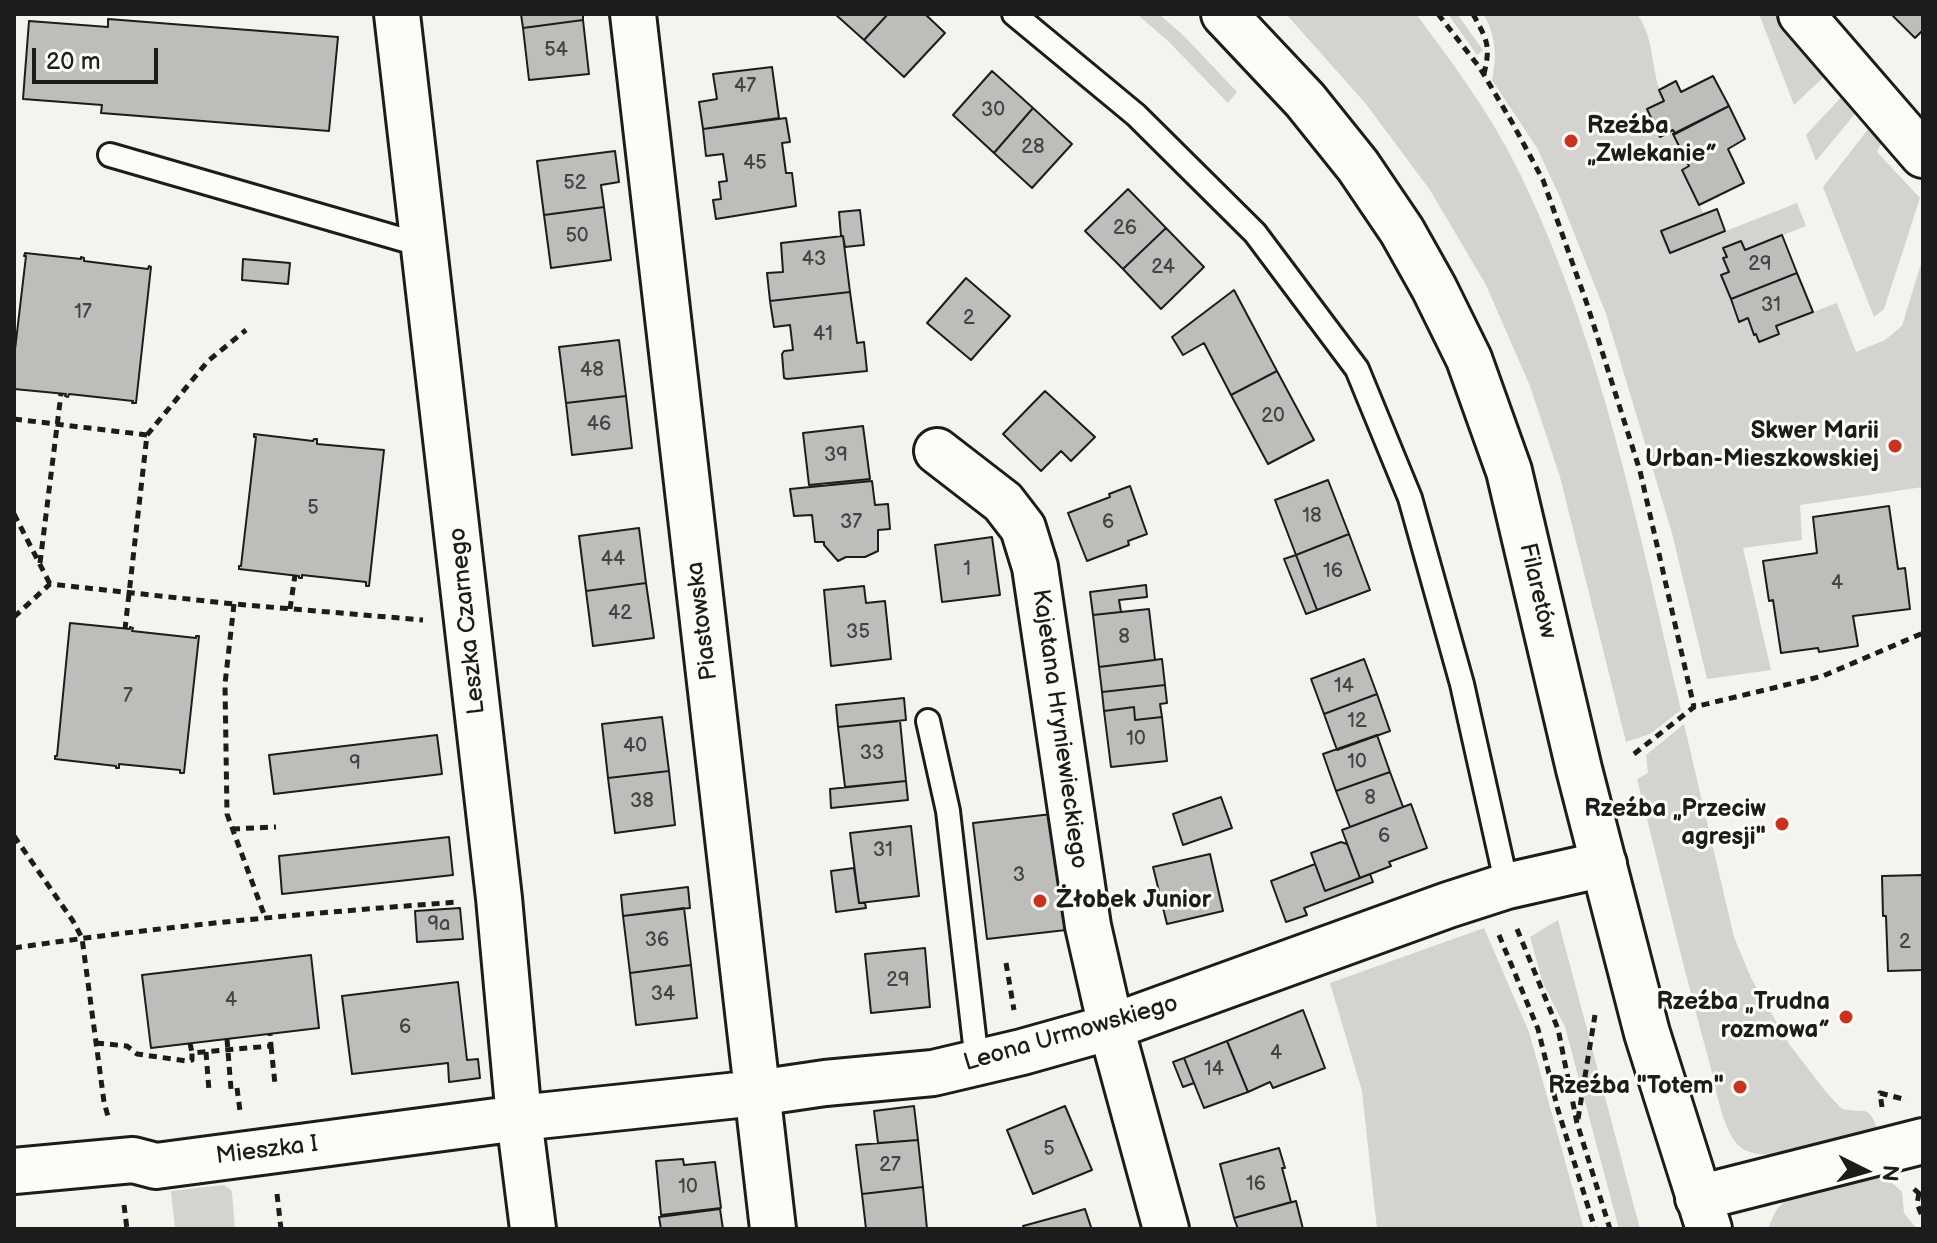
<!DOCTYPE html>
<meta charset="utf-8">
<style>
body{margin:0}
#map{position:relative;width:1937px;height:1243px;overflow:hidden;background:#f4f3ee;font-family:"Balsamiq Sans",sans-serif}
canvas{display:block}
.frame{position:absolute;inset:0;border:16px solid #1c1c1c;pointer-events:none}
.north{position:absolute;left:1825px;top:1131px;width:80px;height:80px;-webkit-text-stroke:6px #fdfcf7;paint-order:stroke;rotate:95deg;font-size:22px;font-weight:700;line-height:32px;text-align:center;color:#1c1c1c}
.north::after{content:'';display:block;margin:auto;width:28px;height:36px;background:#1c1c1c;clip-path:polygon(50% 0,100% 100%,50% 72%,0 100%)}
.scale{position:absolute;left:32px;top:48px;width:126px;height:36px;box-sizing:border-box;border:4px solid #1c1c1c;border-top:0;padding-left:10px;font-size:24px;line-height:28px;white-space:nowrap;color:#1c1c1c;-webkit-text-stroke:6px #fdfcf7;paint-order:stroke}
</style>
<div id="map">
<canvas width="1937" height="1243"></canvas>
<div class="frame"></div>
<div class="north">N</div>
<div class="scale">20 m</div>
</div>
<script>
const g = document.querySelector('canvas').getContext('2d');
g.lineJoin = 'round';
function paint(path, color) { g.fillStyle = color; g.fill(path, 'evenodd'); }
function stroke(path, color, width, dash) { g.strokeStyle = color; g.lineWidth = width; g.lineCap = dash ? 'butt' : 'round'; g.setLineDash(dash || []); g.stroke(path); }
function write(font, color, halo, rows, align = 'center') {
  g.font = font + ' "Balsamiq Sans",sans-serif'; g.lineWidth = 6; g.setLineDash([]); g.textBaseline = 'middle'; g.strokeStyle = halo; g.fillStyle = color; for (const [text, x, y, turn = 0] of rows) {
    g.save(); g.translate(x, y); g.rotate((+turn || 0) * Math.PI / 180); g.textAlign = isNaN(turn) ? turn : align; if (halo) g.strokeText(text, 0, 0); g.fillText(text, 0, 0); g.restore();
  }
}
const green = new Path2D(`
 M1137,14H1159L1184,36L1237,92L1228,103L1169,42Z
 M1286,14H1416C1456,67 1496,122 1524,182C1603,349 1639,532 1681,710L1650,734L1626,742L1560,477L1530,386L1486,285L1430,190L1366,104Z
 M1448,14H1457L1483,50L1477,55Z
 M1483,14H1637C1656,40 1650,73 1664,101L1648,110L1660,136L1673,130L1675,134L1689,166L1682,171L1704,214L1670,253L1797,203L1806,226L1745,250L1723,248L1727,257L1723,259L1729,272L1721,276L1739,322L1748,318L1754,334H1779L1776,326L1837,303L1856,352L1885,340L1902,326L1923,257V487L1800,505L1802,540L1743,548L1771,670L1707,679L1672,533L1606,314L1559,195L1537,148L1492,80C1497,57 1496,34 1483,14Z
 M1759,14H1780L1829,72L1794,105Z
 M1845,93L1859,109L1816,161L1806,135Z
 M1873,123L1885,136L1877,152L1920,198L1884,309L1874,317L1823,187Z
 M1684,724L1734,937L1751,978L1789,1044L1826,1092L1842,1109C1868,1114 1867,1103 1879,1132L1779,1155C1766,1155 1748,1155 1738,1145C1722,1128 1716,1088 1710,1065C1684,970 1661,874 1637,779L1648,773L1646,755Z
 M1558,920L1640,1229H1619L1565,1027L1543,983L1530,937Z
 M1484,928L1529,1032L1584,1229H1377L1362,1091L1330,983Z
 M1885,1169L1889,1180L1902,1192L1904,1213L1917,1229H1768C1771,1222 1774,1212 1779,1207C1797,1187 1859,1177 1885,1169Z
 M224,1185L231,1190L232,1193L235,1229H175L171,1191Z`);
const building = new Path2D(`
 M521,14H583V20L523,28Z
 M835,14H888L864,40Z
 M888,14H925L945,33L904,77L864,40Z
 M1891,14H1923V30L1915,38Z
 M108,19L338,37L329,131L101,113L102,105L23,99L29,21L108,27Z
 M583,20L589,74L529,80L523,28Z
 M772,67L779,118L703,129L699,102L717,99L713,74Z
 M992,71L1033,108L994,153L953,115Z
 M1713,76L1729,106L1675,134L1673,130L1660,137L1647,109L1664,101L1659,90L1676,81L1681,92Z
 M1729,106L1745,139L1728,149L1744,183L1699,205L1682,170L1689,166L1673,134Z
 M1033,108L1072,144L1032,188L994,153Z
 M786,118L790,142L782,143L786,173H792L796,206L716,219L713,200L721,199L719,182L727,181L723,154L706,156L703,129Z
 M615,151L619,182L601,185L604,207L544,215L537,161Z
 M1128,189L1166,228L1123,269L1085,231Z
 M604,207L611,260L551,268L544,215Z
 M1717,209L1725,231L1670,253L1661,231Z
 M860,210L864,245L845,247L843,236H841L839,212Z
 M1166,228L1204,267L1161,309L1123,269Z
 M1782,235L1797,273L1731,299L1721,275L1729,272L1723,258L1727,257L1723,248L1741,241L1745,250Z
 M843,236L850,292L770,301L767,273L783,272L781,243Z
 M25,253L81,259V257L84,258V261L148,269L149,266L151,267L136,403H132L133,401L69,394L68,397L65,396L66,394L14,389V358L26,256H24Z
 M243,259L290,263L288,284L242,280Z
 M1797,273L1813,312L1776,326L1779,334L1759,342L1756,334L1754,335L1748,318L1739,322L1731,299Z
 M966,278L1010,316L971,360L927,323Z
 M1234,290L1277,371L1231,395L1204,343L1183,355L1172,337Z
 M850,292L857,343L864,342L867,371L787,379L784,378L782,354L784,351L793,350L790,325L774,327L770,301Z
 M619,340L626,396L566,403L559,347Z
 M1277,371L1314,440L1268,464L1231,395Z
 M1045,391L1095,437L1071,461L1061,451L1041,471L1003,434Z
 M626,396L632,448L572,455L566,403Z
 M863,426L870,479L809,485L803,433Z
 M254,434L313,441L314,439H317V444L384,450L369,586H366V582L302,575V578H299V576L239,569V566H241L256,437H254Z
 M1328,480L1349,534L1296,555L1275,500Z
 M872,481L875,505L888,504L890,529L878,530V551L865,557H846L838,561L824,545V542H815L812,515L794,516L790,489Z
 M1130,486L1147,534L1128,541L1129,545L1087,561L1068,513L1110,497L1109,494Z
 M1889,506L1898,569L1905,568L1910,609L1853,616L1858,646L1819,652L1818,648L1781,653L1773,600L1769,601L1763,561L1817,553L1813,517Z
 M639,528L646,583L586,591L579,536Z
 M1349,534L1370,590L1317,610L1296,555Z
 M992,537L1000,595L942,602L935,545Z
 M1296,555L1317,610L1306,614L1284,559Z
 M646,583L654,638L593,646L586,591Z
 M1146,585L1147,597L1119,600L1121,612L1093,615L1090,592Z
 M864,586L866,603L885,601L891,659L831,666L824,590Z
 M1149,609L1155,660L1099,667L1093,615Z
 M70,623L130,629V627L133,628L132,631L196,638V636H199L184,773H180V770L119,764V768H116V766L55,759V756H57Z
 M1162,659L1165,685L1102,692L1099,667Z
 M1364,659L1377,694L1324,714L1311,679Z
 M1165,685L1167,703L1160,704L1162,717L1135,720L1134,707L1104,711L1102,692Z
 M1377,694L1390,731L1337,750L1324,714Z
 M904,698L906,720L838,727L836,705Z
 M1134,707L1135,720L1162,717L1167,761L1111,767L1104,711Z
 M662,717L669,771L608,778L602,724Z
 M900,721L906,781L845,787L838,727Z
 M437,735L442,774L274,794L269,755Z
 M1377,735L1390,772L1336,791L1323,754Z
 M669,771L675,825L615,833L608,778Z
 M1390,772L1403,807L1350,827L1336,791Z
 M906,781L908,800L831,808L830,789Z
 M1221,797L1232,828L1183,845L1173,814Z
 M1411,804L1427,848L1389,862L1391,866L1360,878L1342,830Z
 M1052,814L1066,930L987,939L973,823Z
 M911,826L919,896L859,903L850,833Z
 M449,837L453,875L282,894L279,856Z
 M1341,842L1347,844L1360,878L1325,891L1311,853Z
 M1210,854L1223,911L1167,924L1153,867Z
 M1315,864L1325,891L1370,874L1373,882L1304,908L1307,915L1286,922L1271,881Z
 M854,868L859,903H865L866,908L836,912L831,871Z
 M1923,875V970L1888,971L1886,916H1883L1882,876Z
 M688,887L690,908L623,916L621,895Z
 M460,908L463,939L417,942L415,911Z
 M684,908L691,965L630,973L623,916Z
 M925,948L930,1007L871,1013L865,954Z
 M311,955L319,1028L151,1048L142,975Z
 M691,965L697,1018L636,1025L630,973Z
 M458,982L467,1060L478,1059L480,1078L449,1082L448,1063L352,1074L342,996Z
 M1303,1010L1325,1068L1273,1088L1270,1082L1248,1092L1227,1041Z
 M1227,1041L1248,1092L1204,1108L1184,1058Z
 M1184,1058L1194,1083L1183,1087L1173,1062Z
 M914,1106L918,1140L878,1143L874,1111Z
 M1065,1106L1092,1170L1033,1194L1007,1130Z
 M918,1140L923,1187L862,1194L856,1145Z
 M1279,1148L1285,1168H1282L1291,1202L1234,1218L1220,1164Z
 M683,1159L684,1165L715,1162L721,1208L661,1215L656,1161Z
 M923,1187L927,1229H866L862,1194Z
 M1296,1201L1303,1229H1238L1234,1218Z
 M720,1209L723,1229H661L659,1217Z
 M1085,1209L1091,1227L1088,1229H1024L1023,1226Z`);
const path = new Path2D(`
 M1438,14L1480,68L1513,124L1543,180L1587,304L1640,471L1694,707
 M1473,14C1487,40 1491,45 1484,74
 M14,419L147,435L125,629
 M147,435L208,361L246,330
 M14,514L50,584
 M40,563L61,394
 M234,604L225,684L227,814L265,917
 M290,609L295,575
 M14,617L50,584L234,604L423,620
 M1634,754L1694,707L1823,676L1923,633
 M232,829L276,827
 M14,836L73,921L82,938L104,1102L109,1120
 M1517,929L1558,1029L1577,1123L1610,1229
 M1499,935L1538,1029L1558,1110L1595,1229
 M14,948C162,926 310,913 458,902
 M1006,963L1014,1010
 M227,1039L231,1089
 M96,1043L127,1046L137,1054L187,1061L192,1060V1053L271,1046L270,1034
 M190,1043L192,1053
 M271,1046L275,1084
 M206,1052L209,1091
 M237,1088L240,1111
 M1882,1107L1880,1093L1907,1100
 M1578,1119L1595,1015
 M1914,1189L1923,1197
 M1919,1193L1917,1204L1923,1218
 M277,1194L281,1229
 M124,1205L127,1229`);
const service = new Path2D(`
 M1014,14L1136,115L1255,233L1357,369L1410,498L1462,684L1507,886
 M110,155L425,246
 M928,721L948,811L977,1062`);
const minor = new Path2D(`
 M397,14L499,898L519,1118L533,1229
 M633,14L773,1229
 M1801,14L1923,155
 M937,451L1003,502L1023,528L1035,567L1088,926L1111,1027L1166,1229
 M14,1171L133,1160L156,1166L519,1118L757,1093L825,1083L933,1073L1022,1052L1111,1027L1448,905L1507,886L1604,864
 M1698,1198L1923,1141`);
const secondary = new Path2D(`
 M1224,14L1305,100L1358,166L1402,231L1434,288L1469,359L1509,471L1579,769L1647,1033L1709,1229`);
const markers = [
 [1571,141,8,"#c8321e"],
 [1895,446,8,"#c8321e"],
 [1782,824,8,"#c8321e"],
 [1040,901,8,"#c8321e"],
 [1846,1017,8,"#c8321e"],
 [1740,1087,8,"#c8321e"]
];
const numberNames = [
 ["54",556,51],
 ["47",745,87],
 ["30",993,111],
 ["28",1033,148],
 ["45",755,164],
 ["52",575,184],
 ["26",1125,229],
 ["50",577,237],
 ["43",814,260],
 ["29",1760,265],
 ["24",1163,268],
 ["31",1771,306],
 ["17",83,313],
 ["2",969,319],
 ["41",823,335],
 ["48",592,371],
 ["20",1273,417],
 ["46",599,425],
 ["39",836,456],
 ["5",313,509],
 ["18",1312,517],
 ["37",851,523],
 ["6",1108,523],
 ["44",613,560],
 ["1",967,570],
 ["16",1333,572],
 ["4",1837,584],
 ["42",620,614],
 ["35",858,633],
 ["8",1124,638],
 ["14",1344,687],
 ["7",128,697],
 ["12",1357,722],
 ["10",1136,740],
 ["40",635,747],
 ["33",872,754],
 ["10",1357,763],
 ["9",355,764],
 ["8",1370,799],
 ["38",642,802],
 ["6",1384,837],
 ["31",883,851],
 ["3",1019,876],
 ["9a",439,925],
 ["36",657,941],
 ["2",1905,943],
 ["29",898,981],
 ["34",663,995],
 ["4",231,1001],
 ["6",405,1028],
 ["4",1276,1054],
 ["14",1214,1070],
 ["5",1049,1150],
 ["27",890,1166],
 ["16",1256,1185],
 ["10",688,1188]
];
const poiNames = [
 ["Rzeźba",1587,127,"left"],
 ["„Zwlekanie”",1587,155,"left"],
 ["Skwer Marii",1879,432],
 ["Urban-Mieszkowskiej",1879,460],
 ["Rzeźba „Przeciw",1766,810],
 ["agresji\"",1766,838],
 ["Żłobek Junior",1056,901,"left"],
 ["Rzeźba „Trudna",1830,1003],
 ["rozmowa”",1830,1031],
 ["Rzeźba \"Totem\"",1724,1087]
];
const streetNames = [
 ["Filaretów",1537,591,77],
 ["Leszka Czarnego",468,621,-96],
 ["Piastowska",703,621,-97],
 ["Kajetana Hryniewieckiego",1059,729,82],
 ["Leona Urmowskiego",1071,1034,-16],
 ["Mieszka I",267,1151,-7]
];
paint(green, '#d4d3cf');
paint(building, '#bebdba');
stroke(building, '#1c1c1c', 2);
stroke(service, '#1c1c1c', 28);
stroke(minor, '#1c1c1c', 50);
stroke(secondary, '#1c1c1c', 50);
stroke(path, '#1c1c1c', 5, [8, 6]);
stroke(service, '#fdfcf7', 22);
stroke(minor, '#fdfcf7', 44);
stroke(secondary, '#fdfcf7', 44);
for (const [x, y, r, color] of markers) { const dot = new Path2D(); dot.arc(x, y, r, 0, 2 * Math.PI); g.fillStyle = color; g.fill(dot); stroke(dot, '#fdfcf7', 3); }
write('20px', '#444', null, numberNames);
write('bold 24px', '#1c1c1c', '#fdfcf7', poiNames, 'right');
write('24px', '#1c1c1c', '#fdfcf7', streetNames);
</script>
